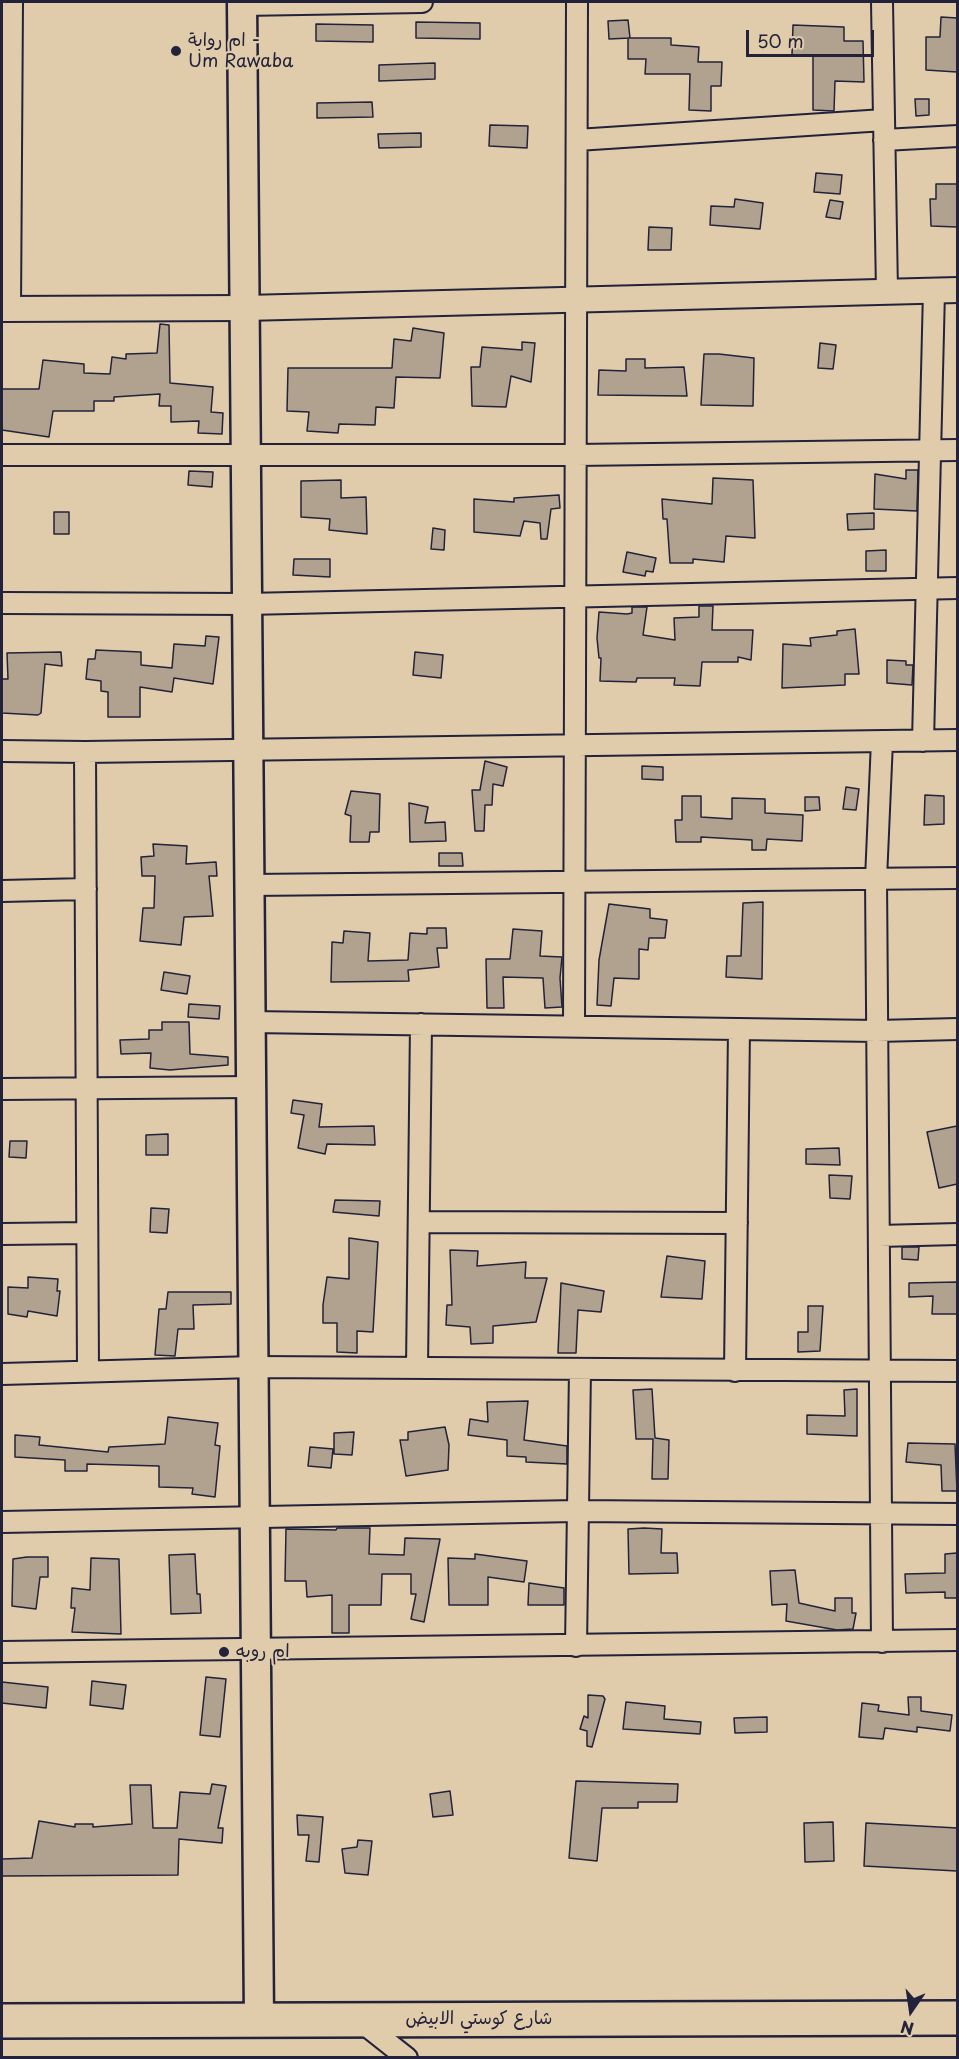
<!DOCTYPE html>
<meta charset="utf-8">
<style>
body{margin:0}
#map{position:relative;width:959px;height:2059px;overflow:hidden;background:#e0ccaa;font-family:"Playpen Sans",sans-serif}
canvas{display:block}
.frame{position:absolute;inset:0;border:3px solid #22223b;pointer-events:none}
.north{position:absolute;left:881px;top:1981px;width:60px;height:60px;-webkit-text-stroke:4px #e0ccaa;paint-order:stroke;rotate:193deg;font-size:16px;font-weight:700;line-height:24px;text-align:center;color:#22223b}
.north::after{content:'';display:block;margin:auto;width:21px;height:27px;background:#22223b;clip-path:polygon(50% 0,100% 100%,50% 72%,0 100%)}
.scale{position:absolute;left:746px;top:30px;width:128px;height:27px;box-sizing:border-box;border:3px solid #22223b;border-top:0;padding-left:8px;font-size:18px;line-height:21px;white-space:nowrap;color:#22223b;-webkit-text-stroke:4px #e0ccaa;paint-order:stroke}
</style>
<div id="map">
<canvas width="959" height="2059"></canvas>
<div class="frame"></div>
<div class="north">N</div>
<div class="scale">50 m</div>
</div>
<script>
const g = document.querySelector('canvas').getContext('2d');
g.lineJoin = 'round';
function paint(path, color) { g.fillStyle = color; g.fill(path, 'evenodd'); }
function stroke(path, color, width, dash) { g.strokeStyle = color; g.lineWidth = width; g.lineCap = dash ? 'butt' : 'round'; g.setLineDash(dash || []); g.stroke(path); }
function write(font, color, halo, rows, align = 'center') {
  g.font = font + ' "Playpen Sans","Playpen Sans Arabic",sans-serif'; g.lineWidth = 4.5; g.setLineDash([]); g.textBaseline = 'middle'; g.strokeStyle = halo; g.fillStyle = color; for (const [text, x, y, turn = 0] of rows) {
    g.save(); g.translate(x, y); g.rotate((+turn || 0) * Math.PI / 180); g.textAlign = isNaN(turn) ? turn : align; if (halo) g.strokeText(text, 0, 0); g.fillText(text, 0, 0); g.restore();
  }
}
const building = new Path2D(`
 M941,17L957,18V72L926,70V37H940Z
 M628,20L630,38L609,39L608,21Z
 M416,22L480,23V39L416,38Z
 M316,24L373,25V42L316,41Z
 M793,25L844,27V41H863L864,82L835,81L834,111L813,110V56L792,55Z
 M628,38H671V45L699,47L698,62H722L721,86H711V111L689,110L690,74H645L646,59H628Z
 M435,63V79L379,81V65Z
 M915,99H929V115L916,116Z
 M372,102L373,117L317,118V103Z
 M490,125L528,126L527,148L489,146Z
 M421,133V147L379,148L378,134Z
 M816,173L842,175L840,194L814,192Z
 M936,184H957V227L931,226L930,199H936Z
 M735,199L763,203L760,229L710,225L711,206L734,207Z
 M830,200L843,202L840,219L826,217Z
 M649,227L672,228L671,250H648Z
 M160,324L169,325L170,383L213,387L211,412L223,413L222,434L198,433L199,421L171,422V406H159L160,394L114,397V401H94V411H53L49,437L2,430V389H39L43,360L84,364V373L110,374L112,357L126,359V354L157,353Z
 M413,328L444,333L440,378L396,377L394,408L376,407L375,425L339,424L338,433L307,431L309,412L287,411L288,368H392L394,339L411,341Z
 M522,342L535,343L531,382L511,376L506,407L472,406L471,367H480L482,347L522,350Z
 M820,343L836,345L833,369L818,368Z
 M704,354H719L754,358L753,406L701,405Z
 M626,359H645V368L684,367L687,396L598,395L599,370L626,371Z
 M906,470H918L917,511L874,509L875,474L906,479Z
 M189,471L213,472L212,487L188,485Z
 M713,478L753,480L755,538L726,536L724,562L693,559V563H670L667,519H663L662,499L712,504Z
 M341,480V498L366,497L367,534L329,530L330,519L301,517V481Z
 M559,495L560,508L551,509L547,539H541L540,523L524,521L520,536L474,532V499L514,502V498Z
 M54,512H69V534H54Z
 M874,513V529L848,530L847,514Z
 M433,528L445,530L444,550L431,549Z
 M886,550V571H866V551Z
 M627,552L656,558L653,572L646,571L645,576L623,572Z
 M294,559H330V577L293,575Z
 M699,606H713L712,630H753L751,660L738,657V662H702L700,686L674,685L675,678H637L636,682L600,681L601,658H599L597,638L599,612L627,614L632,613V607H647L643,635L675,640L674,618L699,617Z
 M855,629L859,674H845V685L782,688L783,644L811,646L810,638L837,635V631Z
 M206,636L219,637L213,684L174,678L172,692L140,687V717H108V692L101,691V681L86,679L88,659H95L96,650L141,652V665L172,668L174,644L205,646Z
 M61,652L62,666L45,664L41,713L38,715L2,713V679H8L7,653Z
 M415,652L443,655L441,678L413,675Z
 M887,660L906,661V665H913L912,685L887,683Z
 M485,761L507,767L503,786L493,784L492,805H485L484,831H475L472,790H480Z
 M642,766L663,767V780L642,779Z
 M846,787L859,789L856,810L843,809Z
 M351,791L380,794L379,832H370L369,842H350L351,816L345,814Z
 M925,795L944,796V824L924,825Z
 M682,796H701V817L732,819V798L765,799V813L803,815L802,841L767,839L766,850H752V840L701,837V842H676L675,820H682Z
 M805,797H819L820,810L805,811Z
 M409,803L428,807L425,823L445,822L446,841L410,842Z
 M153,844L187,846L186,864L216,862L217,876H209L213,916L184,917L181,945L140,941L143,908H154L155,876H142L141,857L154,856Z
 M439,853H462L463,866H439Z
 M763,902L762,979L726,977L727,956H741L743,903Z
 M609,904L650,909V918L667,920L665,938H649L648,950L639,949V979L614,978L611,1006L597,1005L599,960Z
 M427,928H446L447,948H437L439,967L408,970L409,981L331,982L332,942L343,943L344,931L370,933L368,961L408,960L410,933L427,934Z
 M513,929L542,931L540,956L562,957L560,978L562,1007L545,1008L543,978L503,977L504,1008H487L486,959H510Z
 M164,972L190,976L187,994L161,990Z
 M189,1004L220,1006L219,1019L188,1017Z
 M162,1022H189L190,1054L228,1057V1065L170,1070L150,1068L151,1053L121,1054L120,1040L149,1039V1030H162Z
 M293,1100L322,1104L319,1127L374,1126L375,1145L327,1144L325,1154L298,1148L304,1115L291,1113Z
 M957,1126V1184L939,1188L927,1132Z
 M168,1134V1155H146V1135Z
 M10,1141H27L26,1158L9,1157Z
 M839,1148L840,1165L806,1164V1149Z
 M829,1175L852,1176L850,1199L830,1198Z
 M335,1200L380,1201L379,1216L333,1212Z
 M151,1208L169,1209L167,1233L150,1232Z
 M349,1238L378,1242L373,1332L357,1331V1353L337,1352V1323H323V1305L327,1277L349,1279Z
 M902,1247H919L918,1260L902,1259Z
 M450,1250L478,1251L477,1266L526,1262L525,1278H547L536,1322L493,1326V1343L471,1344L470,1327L446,1325L447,1305H452Z
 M667,1256L705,1261L702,1299L661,1297Z
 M28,1277L58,1279L57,1291H60L57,1316L28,1311L27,1317L8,1314V1287L28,1288Z
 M957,1282V1314H932L933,1296L909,1297V1283Z
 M561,1283L604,1291L601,1312L578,1310L576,1353H558Z
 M168,1292H231V1304L193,1305L194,1329H178L175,1356L155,1355L159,1309H166Z
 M808,1306H823L820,1351L798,1352V1332H808Z
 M652,1389L655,1438L669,1440L668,1479H652L653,1439H636L633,1390Z
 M857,1389V1436L807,1434V1415L845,1416L844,1390Z
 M528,1401L524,1440L567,1446V1464L526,1462V1457L507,1456V1440L468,1435L470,1419L488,1422L487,1402Z
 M168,1417L218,1423L215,1445L220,1446L215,1497L192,1494L193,1488L159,1487V1466L87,1464V1471H65V1460L15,1457V1435L40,1437L39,1445L108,1452L109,1447L165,1444Z
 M445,1427L449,1445L448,1470L406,1476L400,1440H408V1432Z
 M354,1432L352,1455L334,1454V1433Z
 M908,1443L955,1444L957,1491H942L941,1465L906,1462Z
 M310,1447L333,1449L331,1468L308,1466Z
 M337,1528H370L369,1554L404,1555L405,1538L440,1539L424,1622L411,1619L416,1594H411V1574H382L381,1605H349V1633H332V1595L307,1597L306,1581H285L286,1529L336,1530Z
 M644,1528L662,1529L661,1553H677L678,1573L629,1574L628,1529Z
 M957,1553V1598H945V1592L906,1593L905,1574L945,1573V1554Z
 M195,1554L197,1594H200L201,1613L171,1614L169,1555Z
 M475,1554L527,1561L524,1582L488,1577V1605H449L448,1558L475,1559Z
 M27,1557H48V1577H40L36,1609L12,1606L13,1559Z
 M91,1558L119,1559L121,1634L72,1632L75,1608H71L72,1588L90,1590Z
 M795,1570L799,1603L835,1611V1598H852V1613H856L853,1629L837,1630L786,1621L787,1604L772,1605L770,1571Z
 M529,1583L564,1588V1605H528Z
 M206,1677L226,1679L220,1737L200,1735Z
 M92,1681L126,1685L123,1709L90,1705Z
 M2,1682L48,1687L46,1708L2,1703Z
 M588,1695L603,1696L605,1699L592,1747L587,1746V1731L580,1729L584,1716L588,1718Z
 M908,1697H921V1711L952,1715L950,1731L917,1727V1732L885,1728L883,1739L859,1737L862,1703L879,1705L878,1711L909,1715Z
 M626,1702L665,1706L664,1719L701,1722L700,1734L623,1729Z
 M767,1717V1732L735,1733L734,1718Z
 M576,1781L678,1784L677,1802H638V1808H602L597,1861L569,1858Z
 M212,1784L226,1786L218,1828H223L222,1843L179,1839L178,1875L2,1876V1859L32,1858L39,1821L75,1827V1824H93V1827L132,1824L130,1785H151L153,1828H177L180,1792L210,1794Z
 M450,1791L453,1815L433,1817L430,1794Z
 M297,1815L323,1817L319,1862L306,1861L309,1835H298Z
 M833,1822L834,1861L805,1862L804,1823Z
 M866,1823L957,1828V1871L864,1866Z
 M358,1840L372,1841L368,1875L345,1873L342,1849L357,1847Z`);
const minor = new Path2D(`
 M882,2L887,292
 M242,5L422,2
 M577,140L884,120
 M884,140L958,136
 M10,309L12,2
 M2,455H576L958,450
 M2,603L247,604L958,588
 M923,741L934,291
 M2,751L85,752L958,740
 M85,752L88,1371
 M250,885L958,878
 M2,891L86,889
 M251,1022L877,1031L958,1029
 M574,1026L577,2
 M2,1089L251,1087
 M419,1222L737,1223
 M2,1234L87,1233
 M879,1236L958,1234
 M417,1368L421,1024
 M735,1371L739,1029
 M2,1374L254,1367L958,1371
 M2,1522L576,1511L958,1514
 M882,1642L876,879L882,741
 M576,1646L580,1370
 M2,1652L958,1640
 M359,2020L407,2058`);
const tertiary = new Path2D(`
 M2,309L245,308L958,290`);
const secondary = new Path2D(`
 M242,2L259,2020`);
const trunk = new Path2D(`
 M2,2021L958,2018`);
const markers = [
 [176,51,6,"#22223b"],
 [224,1652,6,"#22223b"]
];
const poiNames = [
 ["ام روابة -",188,41],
 ["Um Rawaba",188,62],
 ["ام روبه",236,1652]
];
const streetNames = [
 ["شارع كوستي الابيض",479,2019]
];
paint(building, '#b1a28f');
stroke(building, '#22223b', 1.5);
stroke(minor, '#22223b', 24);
stroke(tertiary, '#22223b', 28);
stroke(secondary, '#22223b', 33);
stroke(trunk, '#22223b', 38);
stroke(minor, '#e0ccaa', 20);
stroke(tertiary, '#e0ccaa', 24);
stroke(secondary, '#e0ccaa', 28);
stroke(trunk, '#e0ccaa', 33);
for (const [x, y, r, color] of markers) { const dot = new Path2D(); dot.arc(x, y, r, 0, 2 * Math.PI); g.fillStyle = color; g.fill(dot); stroke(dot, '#e0ccaa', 2); }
write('18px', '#22223b', '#e0ccaa', poiNames, 'left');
write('18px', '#22223b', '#e0ccaa', streetNames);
</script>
